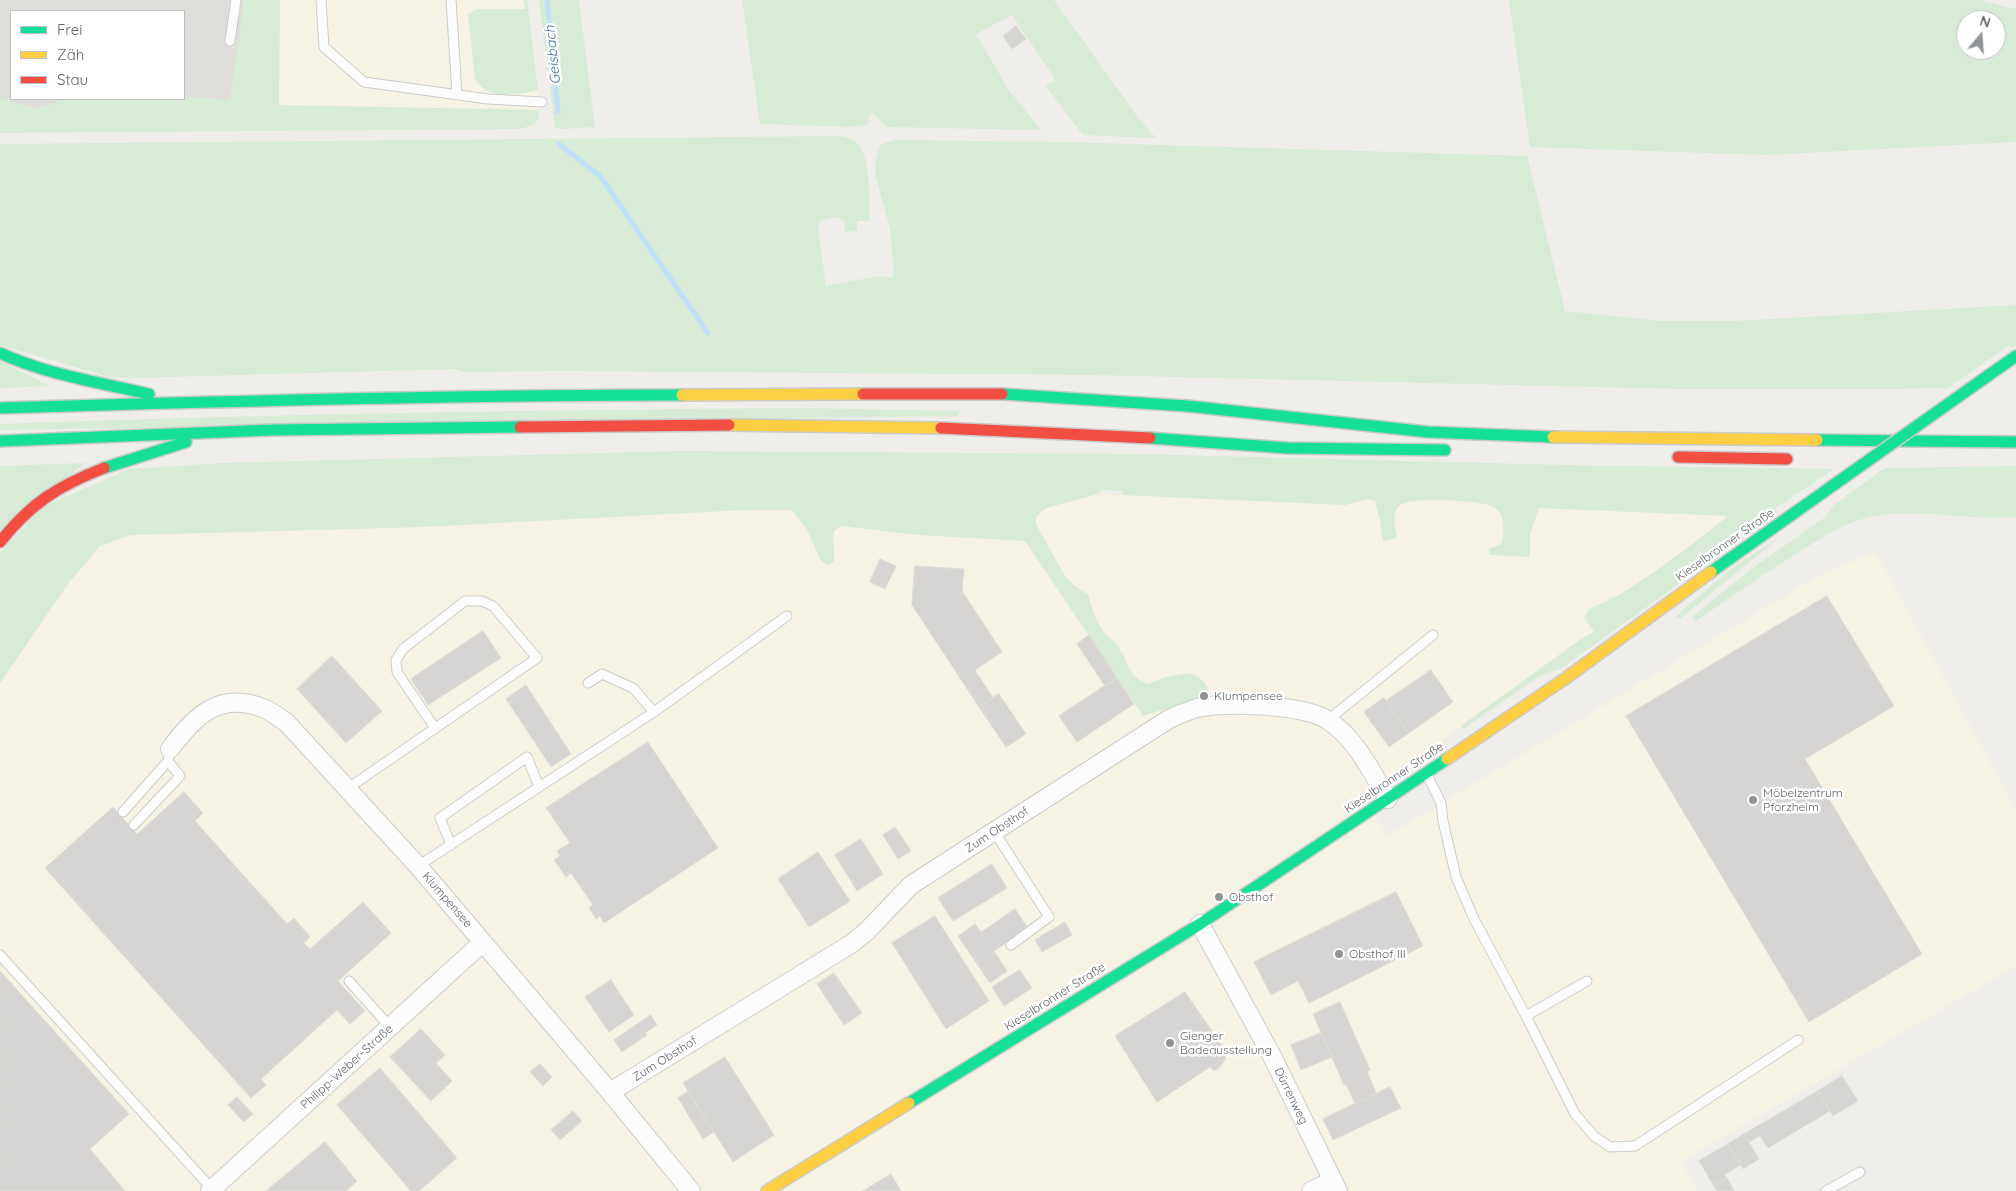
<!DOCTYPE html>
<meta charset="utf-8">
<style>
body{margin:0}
#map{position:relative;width:2016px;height:1191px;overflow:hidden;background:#efeeea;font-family:Quicksand,sans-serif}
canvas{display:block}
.legend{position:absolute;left:10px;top:10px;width:175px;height:90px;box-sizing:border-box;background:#fff;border:1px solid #bfc1c3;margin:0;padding:6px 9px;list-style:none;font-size:15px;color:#5f6368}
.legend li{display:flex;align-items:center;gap:10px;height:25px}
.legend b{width:25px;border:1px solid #bfc1c3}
.north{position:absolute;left:1956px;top:10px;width:50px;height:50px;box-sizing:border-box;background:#fff;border:1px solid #bfc1c3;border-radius:50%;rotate:18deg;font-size:14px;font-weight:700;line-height:20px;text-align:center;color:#5f6368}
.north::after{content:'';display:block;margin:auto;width:18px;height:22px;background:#919496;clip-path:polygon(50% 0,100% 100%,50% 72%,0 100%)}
</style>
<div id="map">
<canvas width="2016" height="1191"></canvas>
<ul class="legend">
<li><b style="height:6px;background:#16e098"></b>Frei</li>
<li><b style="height:6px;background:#ffcf43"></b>Zäh</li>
<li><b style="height:6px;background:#f24e42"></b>Stau</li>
</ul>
<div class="north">N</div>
</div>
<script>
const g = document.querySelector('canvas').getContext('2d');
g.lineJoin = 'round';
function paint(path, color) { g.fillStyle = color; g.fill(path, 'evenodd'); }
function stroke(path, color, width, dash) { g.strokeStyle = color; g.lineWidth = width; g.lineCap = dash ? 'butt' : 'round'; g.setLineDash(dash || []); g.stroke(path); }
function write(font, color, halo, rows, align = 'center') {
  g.font = font + ' Quicksand,sans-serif'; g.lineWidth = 5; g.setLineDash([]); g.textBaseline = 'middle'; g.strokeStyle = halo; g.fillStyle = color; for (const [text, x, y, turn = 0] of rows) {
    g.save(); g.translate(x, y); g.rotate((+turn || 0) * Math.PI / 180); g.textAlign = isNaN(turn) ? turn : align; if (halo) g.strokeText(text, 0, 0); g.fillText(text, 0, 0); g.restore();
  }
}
const commercial = new Path2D(`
 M280,0H524L526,9H477L518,95L538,90L539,110L279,105Z
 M1098,494L1345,505L1367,499L1375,501L1380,520L1383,541L1397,538L1395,517L1397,508L1402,503L1414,500L1483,503L1496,509L1503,516V538L1501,544L1530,556V535L1539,508L1729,516L1590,626L1594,632L1581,639L1461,726L1366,801L1387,836L1825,572L1875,552L2016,810V966L1681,1161L1697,1191H0V683L68,584L100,546L131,535L422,527L745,510H793L806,527L821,561L835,550L832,539L834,531L841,526L918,535L1025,541L1036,524V517L1046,508Z`);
const industrial = new Path2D(`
 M0,0H264L265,118L0,115ZM11,11H184V99H11Z`);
const green = new Path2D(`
 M244,0H280L279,105L539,110L538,119L535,124L521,129L0,133V98L36,109L65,99H184V96L230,100Z
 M524,0H527L538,90C518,95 485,101 475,78L468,14L477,9H525Z
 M539,0H579L595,127L562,129L555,128Z
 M742,0H1054L1139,119L1156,138L1083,135L1046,86L1055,79L1012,15L976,34L1008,89L1041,130L886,127L872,112L867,125L850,127L760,124Z
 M1509,0H1979L2016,9V142L1766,155L1530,147ZM1966,20H1996V50H1966Z
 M840,136C846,137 853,138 858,144C871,159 869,201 870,221H857V231L845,232L844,220L836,217L820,221L818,228L826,286L879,276L892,278L894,270L890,229L876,177L875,165L880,145L895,140L1061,142L1527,156L1565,311L1661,321H1735L2016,305V346L2013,348L2010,345L1948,388L1889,389H1678L1093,375L558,371L464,372L455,369L131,378L110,377L0,345V145L2,144Z
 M0,361L50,386L0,388Z
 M804,408L959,411L958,416L0,430V424C268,414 536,410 804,408Z
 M679,451L1136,454L1565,465L1834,469L1777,507L1775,509L1778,513L1560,669L1540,676L1463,729L1461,726L1581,639L1594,632L1584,618L1589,609L1619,595L1647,577L1686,549L1728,516L1539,508L1530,535V557L1490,555L1489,549L1501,544C1505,535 1505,515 1496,508C1484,500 1406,495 1398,507C1392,515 1395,529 1397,538L1383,541L1380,520L1375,501L1367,499L1345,505L1123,495L1122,491L1102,490L1098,494L1046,508L1036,517V524L1065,576L1074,586L1088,594C1092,609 1097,625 1108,637C1112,640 1117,643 1119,648C1130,664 1127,675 1148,684L1166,677L1190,673C1199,677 1210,684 1208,695L1143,716L1025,541L918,535L841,526L834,531C832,541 835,551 834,562L828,565L821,561L806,528L792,510H745L422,527L131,535L100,546L68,584L0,683V553L44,506L130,469L223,463Z
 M85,463L0,530V466Z
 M2016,466V517C1970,521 1920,508 1875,516C1849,520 1829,534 1807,547C1769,570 1733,596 1696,621L1692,620L1693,616L1754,567L1824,518L1834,505L1885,468Z
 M1780,537L1680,619L1675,618L1687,606L1739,563Z`);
const stream = new Path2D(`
 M547,0L558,111
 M559,144L600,176L708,333`);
const building = new Path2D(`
 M1016,26L1026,39L1012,49L1003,36Z
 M880,559L896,566L885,589L870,582Z
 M915,566L964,569L962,591L1002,652L975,670L993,698L979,707L912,605Z
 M1827,596L1894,706L1805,759L1922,954L1809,1022L1626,716Z
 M483,631L501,658L428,705L411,679Z
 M1089,635L1117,678L1105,686L1077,644Z
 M332,656L382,711L346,743L297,689Z
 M1431,670L1453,702L1409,733L1386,701Z
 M1117,678L1134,704L1077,742L1059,716Z
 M526,685L571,754L551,767L506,699Z
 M999,694L1026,734L1006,747L979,707Z
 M1384,698L1409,733L1389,747L1364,712Z
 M648,742L718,848L604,923L600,916L596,919L589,908L593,905L571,873L566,877L554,860L560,856L557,851L570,843L546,808Z
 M184,792L203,813L195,821L287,924L294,918L310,937L304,943L310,949L363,902L391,933L338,981L365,1011L350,1024L337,1010L261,1079L266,1085L251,1098L45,868L113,807L137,834Z
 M895,827L911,851L898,859L883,835Z
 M861,839L883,874L857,891L835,855Z
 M818,852L850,901L809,927L778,879Z
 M992,864L1007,888L953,921L938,898Z
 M1396,892L1423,946L1309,1003L1298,981L1271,995L1254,962Z
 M1015,909L1028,928L994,951L1007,971L990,983L958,936L975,924L981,932Z
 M935,916L989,1001L946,1029L892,943Z
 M1065,922L1072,935L1042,952L1035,940Z
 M1020,970L1032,988L1004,1006L992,987Z
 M0,971L129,1114L90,1149L125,1191H0Z
 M834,973L862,1013L844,1025L817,984Z
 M611,980L634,1015L609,1032L585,997Z
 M1185,992L1225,1050L1226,1058L1220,1067L1214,1071L1210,1067L1157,1102L1115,1036Z
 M1340,1002L1370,1070L1367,1071L1376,1093L1355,1104L1346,1084L1344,1085L1313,1014Z
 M651,1015L657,1025L645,1033L647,1035L622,1052L614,1040Z
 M421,1029L445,1055L436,1063L452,1081L431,1101L390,1057Z
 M1321,1033L1332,1057L1301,1070L1291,1045Z
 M725,1057L774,1135L733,1162L683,1083Z
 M540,1064L552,1077L543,1086L530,1072Z
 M380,1068L457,1158L419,1191H411L337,1105Z
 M1842,1076L1858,1101L1833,1116L1818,1091Z
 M1390,1087L1401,1108L1333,1140L1323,1119Z
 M1818,1091L1830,1111L1768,1148L1760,1136L1749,1142L1744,1134Z
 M688,1092L714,1132L703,1139L678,1098Z
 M237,1097L253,1114L244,1122L228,1105Z
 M573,1111L582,1121L560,1140L551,1130Z
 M1744,1134L1759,1159L1743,1169L1728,1144Z
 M325,1142L357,1181L346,1191H266Z
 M1728,1144L1741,1165L1724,1175L1727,1178L1714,1186L1699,1161Z
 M891,1174L901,1191H863Z
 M1727,1178L1734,1191H1717L1714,1186Z`);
const lane = new Path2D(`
 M321,0L324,47L364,82L488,99L542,102
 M451,0L457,95
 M230,41L236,0
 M588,683L602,674L633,688L654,712
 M1328,720L1433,635
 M1426,773L1441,803L1443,821L1456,877L1474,919L1526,1016L1575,1114L1594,1136L1610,1147L1635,1146L1798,1040
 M347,789L537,658L493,606L482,601H465L403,649L396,660L397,672L435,728
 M123,812L168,761
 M134,825L180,776L168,761L170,749
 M994,831L1049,917L1011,945
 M451,845L440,818L527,757L539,787
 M418,866L654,712L787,616
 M0,955L212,1189
 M349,981L390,1027
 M1526,1016L1587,981
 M1826,1191L1860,1172`);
const street = new Path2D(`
 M170,749C195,716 219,691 263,708C271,711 279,718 286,722L418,866L610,1092L691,1191
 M1200,924L1272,1056L1338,1191
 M610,1092L851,944L867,931L911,885L1169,719C1178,715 1187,711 1197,708C1226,702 1305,704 1329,721C1356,739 1371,771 1388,799
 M210,1191L483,942
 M1311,1191L1332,1181`);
const fast = new Path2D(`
 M0,353C48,375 98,382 149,394
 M1989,375L2016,356
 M1002,394L1187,406L1428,432L1553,437
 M0,408C227,401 454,395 682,395
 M1150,438L1287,448L1445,450
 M1817,440L2016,442
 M0,441L272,430L520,427
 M104,468L186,442
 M1711,572L1835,484
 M909,1103L1200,924L1447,759`);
const slow = new Path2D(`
 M682,395L863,394
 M729,425L941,428
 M1553,437L1817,440
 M1447,759L1566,678L1711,572
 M767,1191L909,1103`);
const jam = new Path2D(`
 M863,394H1002
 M520,427L729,425
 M941,428L1150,438
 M1678,457L1787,459
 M0,542C31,503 58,486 104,468`);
const fastBridge = new Path2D(`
 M1835,484L1989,375`);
const markers = [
 [1204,696,5,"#919496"],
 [1753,800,5,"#919496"],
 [1219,897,5,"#919496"],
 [1339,954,5,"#919496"],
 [1170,1043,5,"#919496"]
];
const streetNames = [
 ["Kieselbronner Straße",1725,545,-35],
 ["Kieselbronner Straße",1394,778,-34],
 ["Zum Obsthof",997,830,-33],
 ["Klumpensee",447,900,49],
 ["Kieselbronner Straße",1055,997,-32],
 ["Zum Obsthof",665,1059,-32],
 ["Philipp-Weber-Straße",347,1067,-42],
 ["Dürrenweg",1291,1096,64]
];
const poiNames = [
 ["Klumpensee",1214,696],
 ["Möbelzentrum",1763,793],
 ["Pforzheim",1763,807],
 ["Obsthof",1229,897],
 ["Obsthof III",1349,954],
 ["Gienger",1180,1036],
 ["Badeausstellung",1180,1050]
];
const waterNames = [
 ["Geisbach",553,55,-96]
];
paint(commercial, '#f7f3e4');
paint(industrial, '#dfddda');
paint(green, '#d8ebd6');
stroke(stream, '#bfe0f9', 5);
paint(building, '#d6d5d3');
stroke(building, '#deddd9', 1);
stroke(lane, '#cbcccc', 11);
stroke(street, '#cbcccc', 20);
stroke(fast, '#cacacb', 14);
stroke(slow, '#cacacb', 14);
stroke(jam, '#cacacb', 14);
stroke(lane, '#fdfcfc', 9);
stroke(street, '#fdfcfc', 18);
stroke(fast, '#16e098', 11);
stroke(slow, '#ffcf43', 11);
stroke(jam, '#f24e42', 11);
stroke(fastBridge, '#cacacb', 14, []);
stroke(fastBridge, '#16e098', 11);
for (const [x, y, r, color] of markers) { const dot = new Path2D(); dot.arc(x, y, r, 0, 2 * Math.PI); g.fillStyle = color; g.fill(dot); stroke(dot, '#fff', 2); }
write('12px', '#5f6368', '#fff', streetNames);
write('12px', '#5f6368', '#fff', poiNames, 'left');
write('italic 14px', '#4174aa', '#fff', waterNames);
</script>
